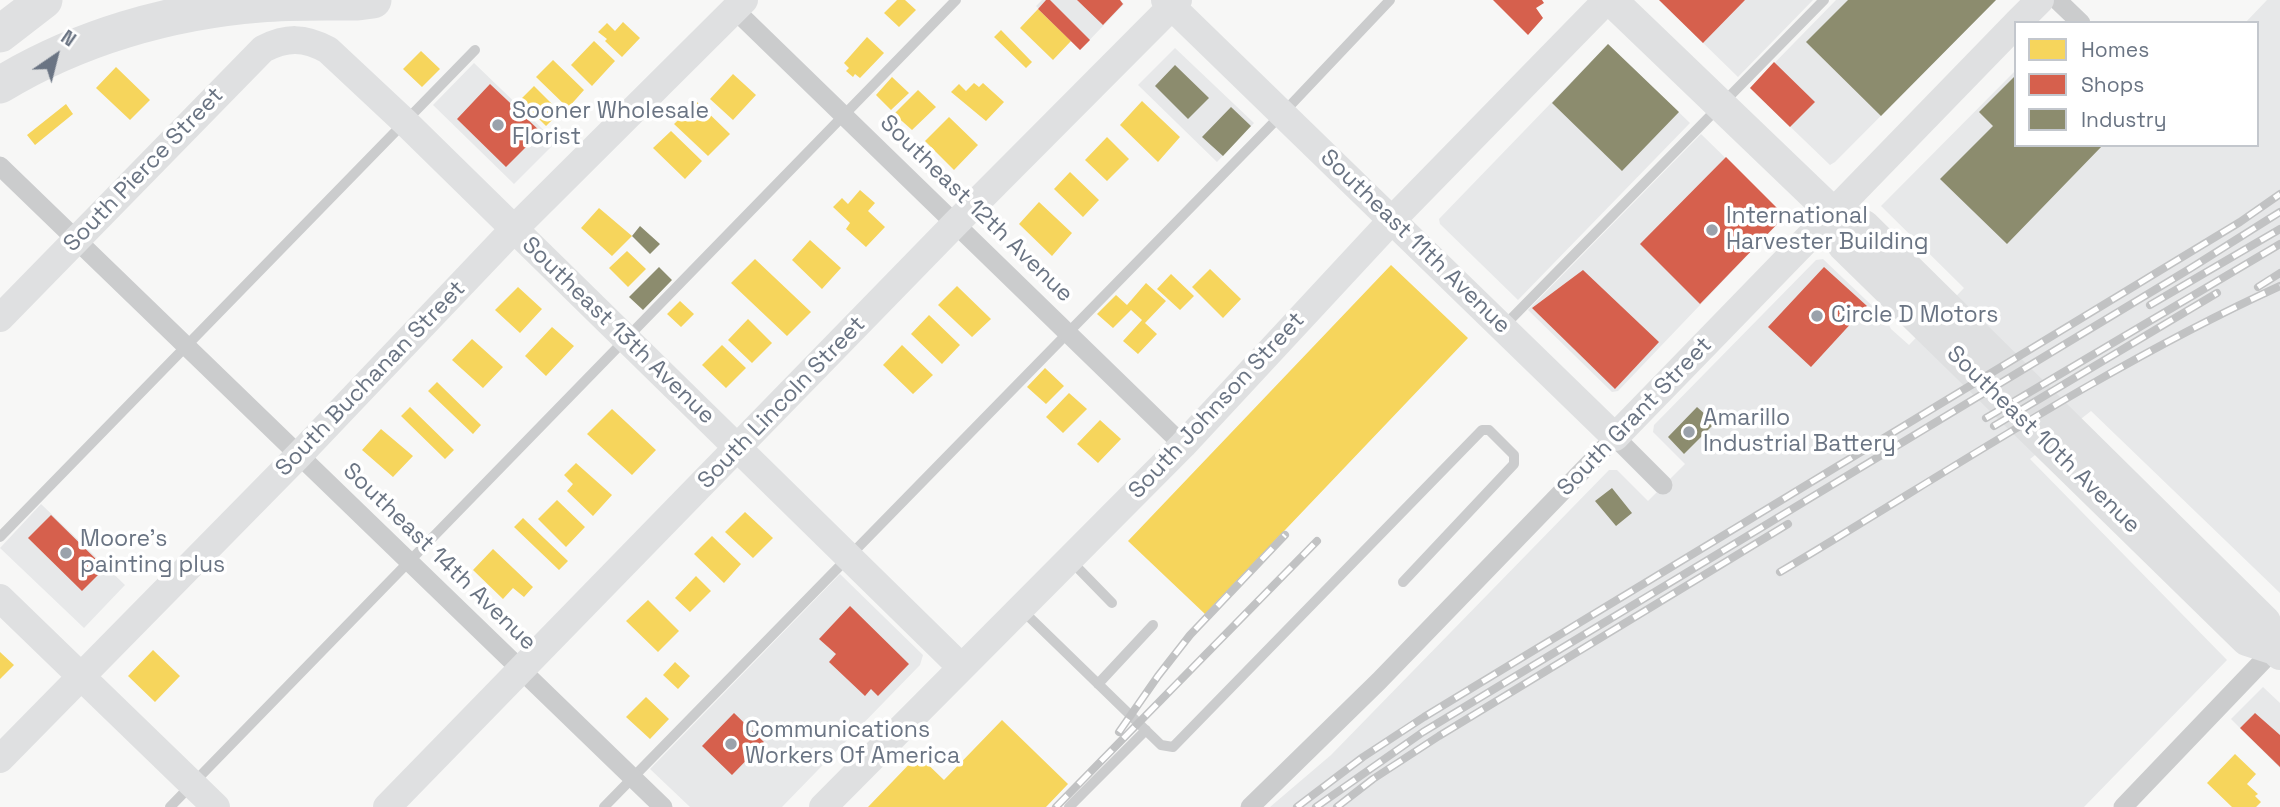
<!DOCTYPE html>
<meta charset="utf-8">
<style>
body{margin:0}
#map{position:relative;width:2280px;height:807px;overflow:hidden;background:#f7f7f6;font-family:"Space Grotesk",sans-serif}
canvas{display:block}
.legend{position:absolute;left:2014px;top:21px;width:245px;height:126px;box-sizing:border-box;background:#fff;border:2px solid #c3c7cd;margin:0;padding:9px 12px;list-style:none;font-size:21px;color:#6a7483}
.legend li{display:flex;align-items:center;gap:14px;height:35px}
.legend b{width:35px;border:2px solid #c3c7cd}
.north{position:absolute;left:21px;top:21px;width:70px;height:70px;-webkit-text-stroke:5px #fff;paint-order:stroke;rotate:35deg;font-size:19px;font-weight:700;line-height:28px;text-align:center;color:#6a7483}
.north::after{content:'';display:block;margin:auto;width:24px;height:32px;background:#6a7483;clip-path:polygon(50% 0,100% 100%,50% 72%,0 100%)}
</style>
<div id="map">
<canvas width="2280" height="807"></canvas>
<ul class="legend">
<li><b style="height:19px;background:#f6d55c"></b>Homes</li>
<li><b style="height:19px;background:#d6604d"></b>Shops</li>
<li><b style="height:19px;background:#8c8c6e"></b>Industry</li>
</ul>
<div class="north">N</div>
</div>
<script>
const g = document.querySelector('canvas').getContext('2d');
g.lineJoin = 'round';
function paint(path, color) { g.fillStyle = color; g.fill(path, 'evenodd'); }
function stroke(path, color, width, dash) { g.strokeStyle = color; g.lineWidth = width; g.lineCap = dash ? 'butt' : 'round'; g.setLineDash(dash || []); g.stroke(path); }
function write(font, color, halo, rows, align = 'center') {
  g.font = font + ' "Space Grotesk",sans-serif'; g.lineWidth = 7; g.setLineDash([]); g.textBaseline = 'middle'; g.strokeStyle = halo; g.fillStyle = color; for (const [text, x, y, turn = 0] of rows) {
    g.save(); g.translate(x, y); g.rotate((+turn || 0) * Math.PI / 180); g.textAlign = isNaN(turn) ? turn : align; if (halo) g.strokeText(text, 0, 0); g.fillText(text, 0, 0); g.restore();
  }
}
const built = new Path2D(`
 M1042,0H1120L1124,4L1080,50L1036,6Z
 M1659,0H1813L1738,77Z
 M1836,0H1996L1835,162L1830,165L1750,88Z
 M2267,0H2280V593L2091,411L2030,459L2227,660L2084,807H1270L1331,755L1609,470H1617L1648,501L1685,464L1653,432L1654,425L1816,260L1823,259L1886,319L1891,329L1909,345L1964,288L1881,206L2016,70V145H2257V23H2245Z
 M1608,44L1690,123L1518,300L1440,224L1439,219Z
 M1175,48L1254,123L1217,162L1138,85Z
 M474,63L556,142L514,184L433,105Z
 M1701,134L1785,216L1618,391L1612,392L1528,310Z
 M41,504L125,585L84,628L0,548Z
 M840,574L923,655L920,665L782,807H690L650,769Z
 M2263,687L2280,703V768L2231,719Z`);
const homes = new Path2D(`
 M897,0H905L916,10L899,27L884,13Z
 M1038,9L1071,41L1053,60L1020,28Z
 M623,22L640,38L622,57L605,41L607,39L598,32L607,23L615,31Z
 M1001,30L1032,62L1026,68L994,37Z
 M867,37L884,53L860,78L855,74L853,77L846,71L849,68L844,63Z
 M594,41L615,61L592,86L571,65Z
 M421,51L440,69L422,87L403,69Z
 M553,60L584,90L568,108L536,77Z
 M116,67L150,100L130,120L96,88Z
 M733,74L756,95L733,120L710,99Z
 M892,77L909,93L891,110L876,95Z
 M974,83L979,87L983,83L1004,102L986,121L951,92L959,84L966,91Z
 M534,86L560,112L546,126L520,100Z
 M918,90L936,107L912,130L894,114Z
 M1142,101L1180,137L1158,162L1120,125Z
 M697,102L730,134L708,156L674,124Z
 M66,104L73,114L35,145L27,135Z
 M949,117L978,145L954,170L925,141Z
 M671,131L702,161L685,179L653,148Z
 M1107,137L1129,159L1107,181L1085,160Z
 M1070,172L1099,200L1083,217L1054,189Z
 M860,190L875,203L868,211L885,227L866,247L846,229L850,223L833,207L842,198L848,204Z
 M1039,202L1072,233L1052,256L1019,224Z
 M599,208L632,236L612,256L581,228Z
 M810,240L841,268L822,289L792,260Z
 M627,251L646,269L628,287L609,268Z
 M755,259L811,312L787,336L731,283Z
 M1391,265L1468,338L1205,614L1128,541Z
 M1210,269L1241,299L1223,318L1192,287Z
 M1171,274L1194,296L1180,310L1157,289Z
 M1146,283L1166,301L1145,323L1157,334L1138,354L1123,341L1142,320L1131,310L1113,328L1097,314L1116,295L1127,305Z
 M957,286L991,319L972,337L938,305Z
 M518,287L542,309L520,333L495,310Z
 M680,301L694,314L681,327L667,314Z
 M929,315L960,345L942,364L911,334Z
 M748,319L772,343L752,363L728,340Z
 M552,327L574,346L546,376L525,356Z
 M472,339L503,367L483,388L452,360Z
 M722,345L746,368L726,388L702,365Z
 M902,345L933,375L913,394L883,365Z
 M1045,368L1064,386L1046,404L1027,387Z
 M437,382L481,425L473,434L428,391Z
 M1069,393L1087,409L1063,433L1046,417Z
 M410,407L454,450L445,459L401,416Z
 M612,409L656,450L632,475L587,434Z
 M1100,420L1121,439L1098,463L1077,444Z
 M381,429L413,456L393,477L362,450Z
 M576,463L612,495L593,516L567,491L573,484L564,475Z
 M557,500L585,527L566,547L538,519Z
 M745,512L773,538L753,558L725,532Z
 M523,518L568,561L559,570L514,527Z
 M712,536L741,564L724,583L694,554Z
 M493,549L533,587L524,597L513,588L503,599L473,570Z
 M696,576L711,591L690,612L675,598Z
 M648,600L679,631L658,652L626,621Z
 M153,650L180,676L155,702L128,676Z
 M0,652L14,665L0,679Z
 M675,662L690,676L678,689L663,675Z
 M646,697L669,719L650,739L626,717Z
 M1002,720L1068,784L1046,807H868L918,755L944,780Z
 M2235,754L2256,774L2247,784L2258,794L2255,796L2261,802L2256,807H2232L2207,783Z`);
const shops = new Path2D(`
 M1046,0H1050L1090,40L1080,50L1038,9Z
 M1077,0H1120L1123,4L1103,25Z
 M1493,0H1542L1544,3L1536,8L1543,18L1528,35Z
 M1659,0H1745L1703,43Z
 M1774,62L1815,102L1790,127L1750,88Z
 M490,84L541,132L506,167L457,119Z
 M1726,157L1785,216L1700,304L1640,244Z
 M1824,267L1867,306L1811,367L1768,327Z
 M1583,270L1659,342L1615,389L1532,308Z
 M51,515L105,568L82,591L28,538Z
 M850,606L909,664L878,696L871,689L865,696L829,662L836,654L819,639Z
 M734,713L764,742L732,775L702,746Z
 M2255,713L2280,735V767L2240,728Z`);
const industry = new Path2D(`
 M1848,0H1996L1881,116L1806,42Z
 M1608,44L1679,112L1622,171L1552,103Z
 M1175,65L1209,98L1188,119L1155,86Z
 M2016,75V145H2103L2007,244L1940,179L1993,126L1979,112Z
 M1231,107L1251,126L1223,156L1202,137Z
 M640,226L660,244L650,254L632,236Z
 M659,267L672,280L643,310L629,297Z
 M1697,407L1715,423L1684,454L1668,437Z
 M1612,488L1632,513L1616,526L1595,501Z`);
const lane = new Path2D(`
 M1503,327L1824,0
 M0,537L475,50
 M1072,562L1112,603
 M1023,611L1161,745L1173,747L1482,430H1489L1514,455V464L1403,582
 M1098,684L1153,625
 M170,807L956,0
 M604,807L1283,113L1390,0
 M1069,807L1146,730`);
const street = new Path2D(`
 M2057,0L2081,23
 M734,9L1183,445
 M0,166L663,807
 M1250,807L1379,681L1615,437L1663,485
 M2123,807L2279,644`);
const secondary = new Path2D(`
 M1165,0L1615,437L2016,24
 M2017,23L2040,0
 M0,318L263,49C287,37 304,37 328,50L405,122L961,667
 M0,598L216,807
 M0,759L299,455L514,229L744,0
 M387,807L955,224L1178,0
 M823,807L1183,445L1392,220L1607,0`);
const primary = new Path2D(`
 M1611,0L1832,212L1864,226L2265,622L2275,649L2280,654
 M1832,212L1843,245L2247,640L2275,649`);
const highway = new Path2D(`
 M0,34L44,0
 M0,85C77,38 170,11 260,4C293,1 325,2 358,2L373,0`);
const rail = new Path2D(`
 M2258,287L2280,273
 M2150,305L2280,229
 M1986,418L2280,244
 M1994,426L2217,293
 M1780,572C1945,474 2105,366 2280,286
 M1119,732L1158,676L1190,635L1285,535
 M1056,807L1317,541
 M1297,807L1363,757L1424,717L2240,222L2280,194
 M1316,807L1423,732L2191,268L2280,212
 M1337,807L1373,779L1439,736L1788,524`);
const markers = [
 [498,125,7,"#9ba2ab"],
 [1712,230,7,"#9ba2ab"],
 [1817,316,7,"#9ba2ab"],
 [1689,432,7,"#9ba2ab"],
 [66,553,7,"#9ba2ab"],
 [731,744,7,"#9ba2ab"]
];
const poiNames = [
 ["Sooner Wholesale",512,112],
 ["Florist",512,138],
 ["International",1726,217],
 ["Harvester Building",1726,243],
 ["Circle D Motors",1831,316],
 ["Amarillo",1703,419],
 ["Industrial Battery",1703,445],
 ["Moore’s",80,540],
 ["painting plus",80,566],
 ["Communications",745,731],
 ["Workers Of America",745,757]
];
const streetNames = [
 ["South Pierce Street",144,170,-46],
 ["Southeast 12th Avenue",976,209,44],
 ["Southeast 11th Avenue",1415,242,44],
 ["Southeast 13th Avenue",618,331,44],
 ["South Buchanan Street",371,379,-46],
 ["South Lincoln Street",782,403,-46],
 ["South Johnson Street",1217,406,-47],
 ["South Grant Street",1635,417,-46],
 ["Southeast 10th Avenue",2043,440,44],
 ["Southeast 14th Avenue",439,557,44]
];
paint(built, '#e7e8e9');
paint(homes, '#f6d55c');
paint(shops, '#d6604d');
paint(industry, '#8c8c6e');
stroke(lane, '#cbcccd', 10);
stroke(street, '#cbcccd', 19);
stroke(secondary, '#dfe0e1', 28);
stroke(primary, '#dfe0e1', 32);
stroke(highway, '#dfe0e1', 37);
stroke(rail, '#c1c2c3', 8);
stroke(rail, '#fff', 5, [16]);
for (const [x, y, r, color] of markers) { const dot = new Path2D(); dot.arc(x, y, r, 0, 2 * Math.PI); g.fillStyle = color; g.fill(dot); stroke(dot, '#fff', 2.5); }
write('23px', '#6a7483', '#fff', poiNames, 'left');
write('23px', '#6a7483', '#fff', streetNames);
</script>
